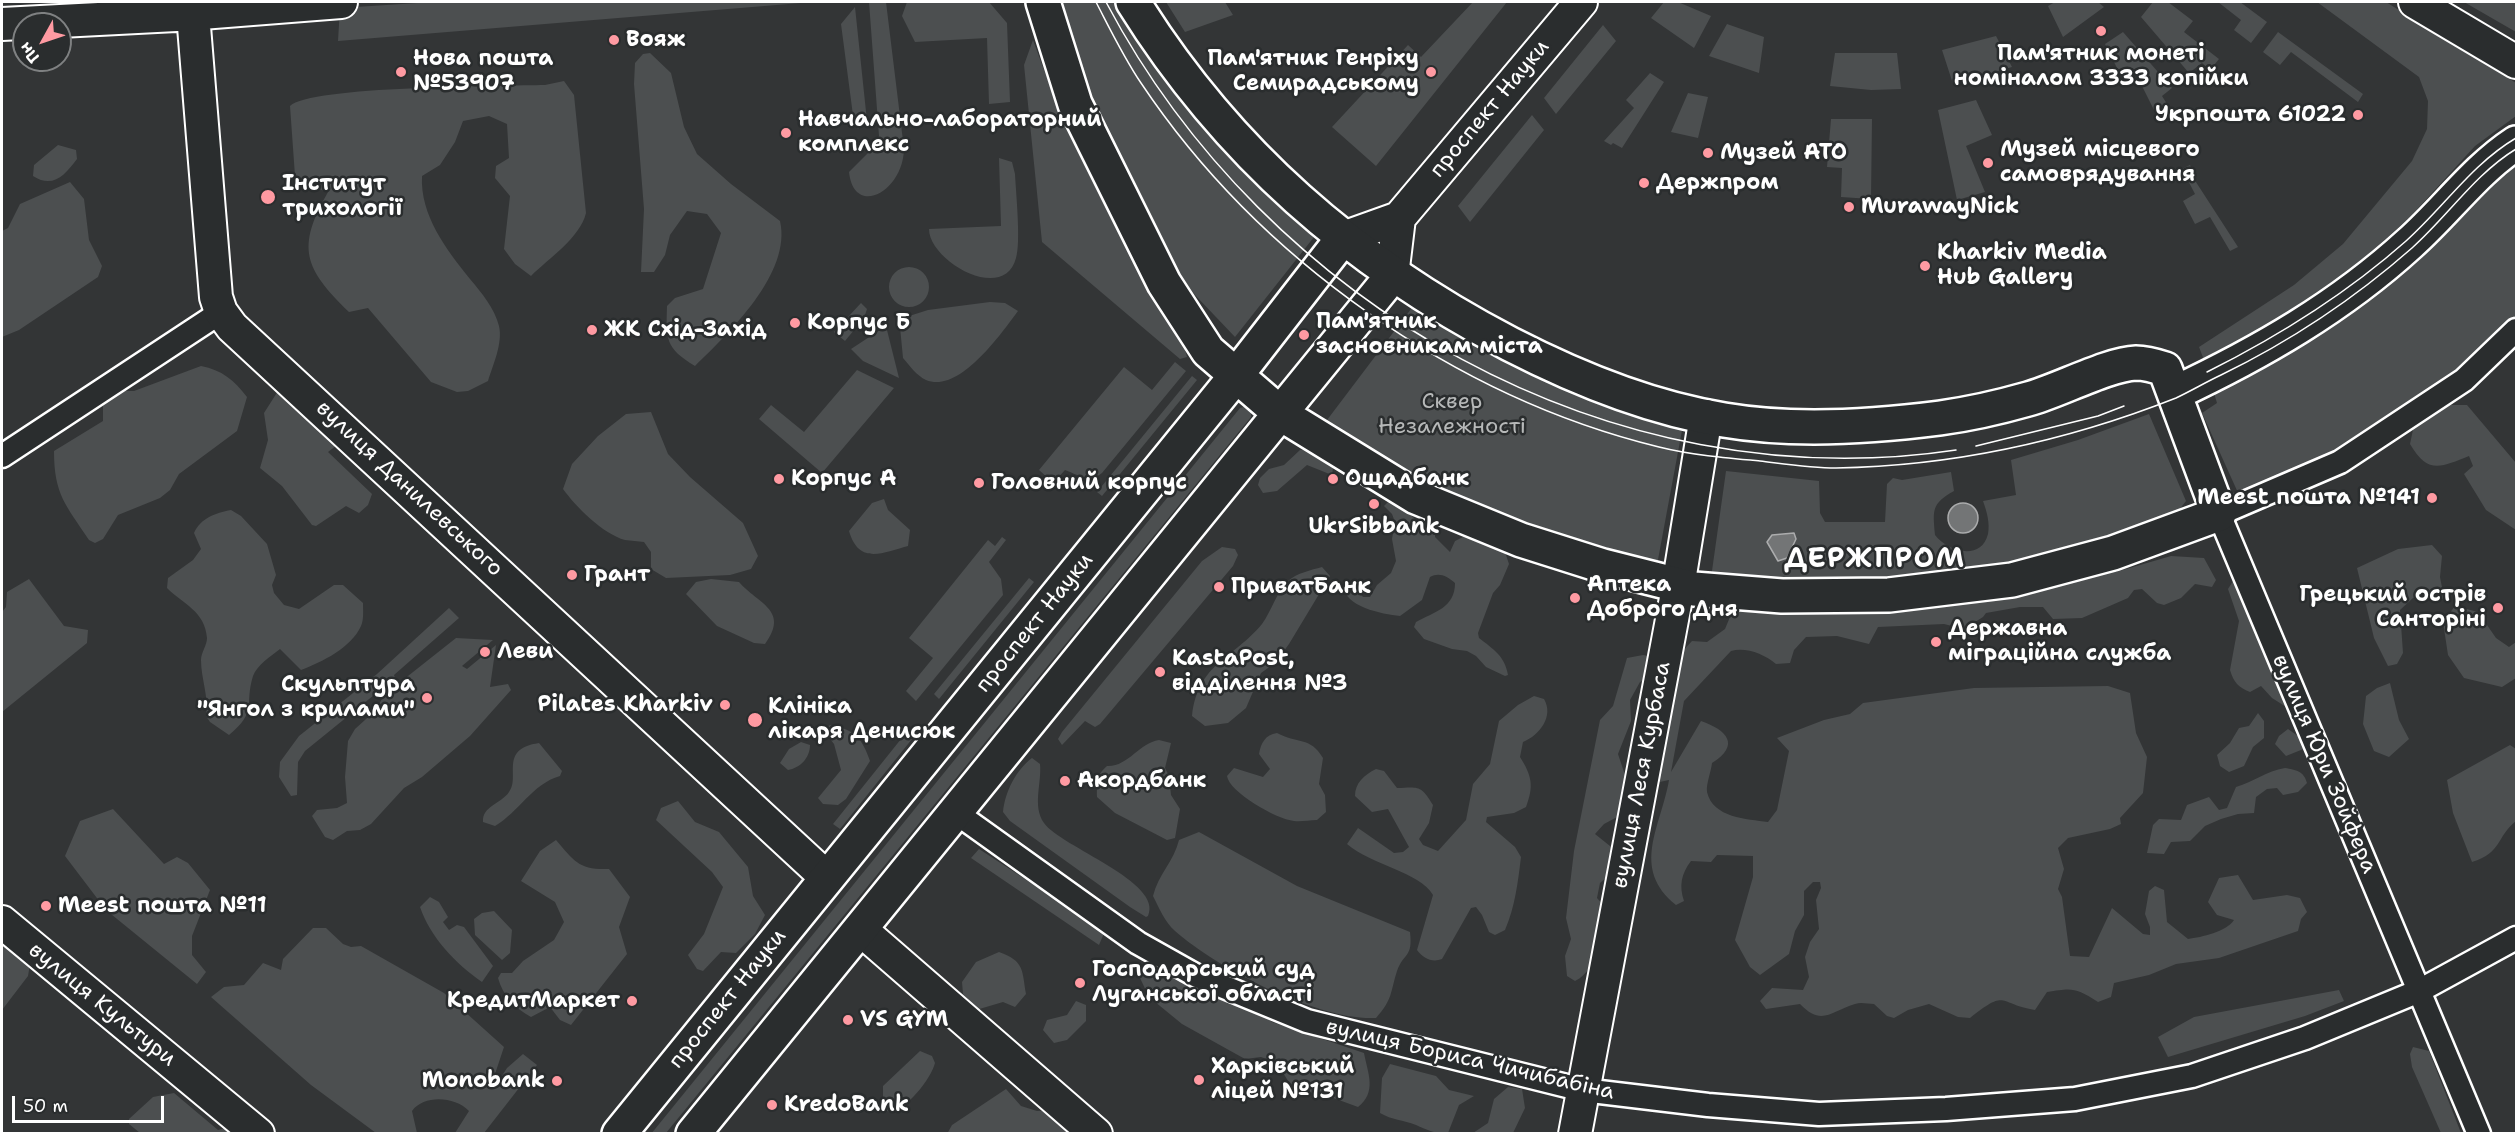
<!DOCTYPE html>
<meta charset="utf-8">
<style>
body{margin:0}
#map{position:relative;width:2518px;height:1135px;overflow:hidden;background:#333536;font-family:"Shantell Sans",sans-serif}
canvas{display:block}
.frame{position:absolute;inset:0;border:3px solid #fff;pointer-events:none}
.north{position:absolute;left:12px;top:12px;width:60px;height:60px;box-sizing:border-box;background:#2a2d2e;border:2px solid #7f8182;border-radius:50%;rotate:230deg;font-size:16px;font-weight:700;line-height:24px;text-align:center;color:#fff}
.north::after{content:'';display:block;margin:auto;width:21px;height:27px;background:#ff9aa2;clip-path:polygon(50% 0,100% 100%,50% 72%,0 100%)}
.scale{position:absolute;left:12px;top:1096px;width:152px;height:27px;box-sizing:border-box;border:3px solid #fff;border-top:0;padding-left:8px;font-size:18px;line-height:21px;white-space:nowrap;color:#fff;-webkit-text-stroke:4px #2a2d2e;paint-order:stroke}
</style>
<div id="map">
<canvas width="2518" height="1135"></canvas>
<div class="frame"></div>
<div class="north">Пн</div>
<div class="scale">50 m</div>
</div>
<script>
const g = document.querySelector('canvas').getContext('2d');
g.lineJoin = 'round';
function paint(path, color) { g.fillStyle = color; g.fill(path, 'evenodd'); }
function stroke(path, color, width, dash) { g.strokeStyle = color; g.lineWidth = width; g.lineCap = dash ? 'butt' : 'round'; g.setLineDash(dash || []); g.stroke(path); }
function write(font, color, halo, rows, align = 'center') {
  g.font = font + ' "Shantell Sans",sans-serif'; g.lineWidth = 5; g.setLineDash([]); g.textBaseline = 'middle'; g.strokeStyle = halo; g.fillStyle = color; for (const [text, x, y, turn = 0] of rows) {
    g.save(); g.translate(x, y); g.rotate((+turn || 0) * Math.PI / 180); g.textAlign = isNaN(turn) ? turn : align; if (halo) g.strokeText(text, 0, 0); g.fillText(text, 0, 0); g.restore();
  }
}
const green = new Path2D(`
 M433,2H801V3L338,41L340,8Z
 M869,2H886L904,149C903,192 854,218 849,172L868,153L879,136Z
 M907,2H989L1007,23L1010,102L989,104L987,38L915,42L902,16Z
 M1051,2H1117C1153,53 1186,107 1227,154C1253,185 1284,211 1314,237L1235,337L1195,295L1173,266L1086,106Z
 M1166,2H1225L1233,15L1185,32Z
 M1473,2H1507L1376,166L1332,127L1408,45L1421,57Z
 M1664,2H1678L1711,16L1694,48L1651,18Z
 M2055,2H2098L2104,7L2063,37L2048,6Z
 M2153,2H2168L2193,21L2184,32L2219,59L2210,70L2202,63L2189,73L2141,17Z
 M2218,2H2240L2267,22L2251,43L2234,30L2241,20Z
 M2317,2H2386L2516,83V116L2475,146L2411,216L2348,273L2252,336L2204,360L2199,347L2294,285L2343,244L2412,161L2427,129L2428,101L2419,77Z
 M2464,2H2516V32Z
 M855,7L867,121L858,129L854,123L841,24Z
 M1727,24L1764,37L1759,73L1709,56Z
 M1603,25L1616,41L1556,114L1544,98Z
 M2123,32L2172,88L2162,96L2167,104L2156,114L2133,68L2120,74L2105,44Z
 M2278,32L2363,94L2358,102L2291,52L2280,65L2263,52Z
 M1996,36L2012,67L1953,84L1942,50Z
 M1033,40L1064,124L1131,255L1181,335L1187,357L1180,359L1042,242L1024,65Z
 M650,53L671,73L684,127L697,154L731,184L780,221C792,273 729,333 695,366C665,348 666,339 667,306L675,298L703,289L721,233L707,214L687,211L670,235L665,255L654,272H641L644,209L634,84L635,63L643,54Z
 M1835,53H1897L1901,89L1871,90L1830,86Z
 M1650,73L1664,82L1622,148L1613,143L1611,145L1604,141L1634,108L1626,100Z
 M564,81L574,95L586,213C580,238 549,258 531,276L515,264L504,249L510,196L495,178L496,166L509,158L507,124L489,116L463,121L455,142L440,165L422,176C420,215 446,249 470,279C481,292 495,309 499,326C503,343 493,365 488,381L468,391L457,392L431,382L368,308L349,312C304,268 296,248 328,192L302,184L295,176L290,106C309,86 506,86 545,85Z
 M1688,93L1708,97L1698,138L1671,132Z
 M1976,100L1992,135L1966,146L1985,192L1957,200L1938,110Z
 M1532,115L1544,130L1470,222L1458,206Z
 M1831,119H1872L1871,199L1841,197L1842,168L1827,167Z
 M58,145L76,150L77,159C65,175 53,189 33,176L34,165Z
 M999,158L1012,162L1015,174C1016,193 1021,243 1016,258C1004,304 929,261 929,229L1001,226Z
 M2190,165L2196,176L2194,179L2238,247L2230,251L2210,217L2195,224L2183,201L2195,194L2182,169Z
 M2516,166V316L2506,326L2507,334L2419,400L2372,425L2329,454L2239,495L2202,413L2217,403L2214,393C2274,361 2337,329 2389,284C2433,246 2469,200 2516,166Z
 M70,182L84,199L89,240L102,266L98,277L19,330L2,337V231L8,228L20,204Z
 M889 287a20 20 0 1 1 40 0a20 20 0 1 1-40 0Z
 M990,302L1005,303L1018,311C1001,334 959,394 926,380C917,376 909,365 903,358L900,327L906,317L928,310Z
 M861,303L867,309L864,318L845,341L834,332Z
 M1414,305L1683,425L1657,565L1515,523L1419,484L1324,424Z
 M886,326L899,378L863,361L851,349Z
 M1175,362L1186,371L1102,473C1090,483 1078,475 1065,470L1046,491L1042,488L1049,479L1039,470L1124,367L1152,390Z
 M201,366C222,370 234,380 247,397L237,431L179,474L170,490L160,498L118,515L103,539L95,543L89,540C66,505 54,495 54,451L103,421V403L118,391H134Z
 M857,370L894,388L822,473L759,419L771,405L804,432Z
 M1192,376L1197,380L1102,496L1097,492Z
 M278,391L341,442L328,452L372,494L368,505L359,513L346,506L316,526L312,525L282,486L260,468L268,440L264,413Z
 M2448,405H2467L2516,463V530L2486,510L2464,474L2473,466L2469,456C2441,467 2428,475 2410,444L2414,425Z
 M1247,406L1251,410V417L666,1133L651,1134L1240,408Z
 M651,412L668,454L690,477L743,523L758,556L751,569L730,575L666,578L651,569V552L644,542C638,541 631,541 625,540C603,534 576,507 563,489L572,464L598,436L626,414Z
 M2149,414L2186,501L2175,515L2101,551L2116,572L2171,556L2204,558L2216,580L2212,587L2195,584L2181,598L2164,605L2157,603L2142,589L2134,590L2128,598L2082,618L2053,619L2043,607H2020L1986,613L1983,617L1964,629L1944,624L1878,627L1869,644L1837,636L1806,637L1794,650L1790,663L1776,664C1764,654 1746,647 1731,651L1684,701L1671,772L1701,721C1727,730 1741,745 1712,763C1711,772 1706,784 1707,792C1713,818 1747,819 1768,822L1777,810L1789,751L1777,738L1824,720L1850,714L1863,703L1974,688L2108,686L2130,693L2136,733L2147,757L2143,793L2120,818L2121,824L2110,829L2068,838L2058,848L2064,869L2058,889L2062,897L2070,956L2089,957L2112,908L2143,934L2150,935V927L2145,914L2149,891L2155,886L2164,890L2167,922L2188,939C2202,937 2226,932 2234,920L2217,915L2208,902L2219,878L2238,875L2253,900L2287,895L2300,898L2307,912L2301,919L2298,931L2219,958L2176,964L2149,975L2114,983L2111,997L2098,1002C2075,987 2072,988 2047,992L2035,1010C1997,1004 2008,988 1970,1018L1958,1017L1929,1004L1908,1010L1894,1018L1887,1016L1874,1004C1868,1004 1861,1002 1855,1004C1831,1011 1822,1027 1800,1004L1766,1009L1760,1001L1772,988L1803,990L1809,977L1805,957L1810,942L1819,929L1816,900L1821,888L1820,882H1813L1804,891V915L1795,931L1789,954L1760,975L1750,967L1735,940L1753,877V856L1717,855L1711,862L1691,861C1681,874 1679,886 1684,901L1676,905C1630,868 1661,827 1669,780L1650,784L1679,655L1692,641L1707,642L1725,629L1737,600L1919,585L1711,578L1726,471L1819,481L1820,513L1825,522H1885L1887,484L1893,478L1902,480L1951,472L1954,491C1931,504 1933,510 1935,535C1947,551 1981,562 1988,534C1990,523 1987,512 1983,501L2016,495L2011,460L2078,440Z
 M1313,448L1333,468L1332,475L1307,465L1277,491L1263,493L1258,485L1260,478L1269,469L1284,465L1300,450Z
 M1392,498C1404,504 1407,514 1418,521L1426,515L1435,518V537L1450,552L1455,541L1469,534L1504,549L1509,564L1500,585L1493,593L1478,633L1479,638C1493,649 1505,656 1508,675L1505,676L1486,667L1476,656L1467,651L1452,649L1424,639L1414,627L1416,622C1434,612 1455,608 1455,583C1447,576 1439,572 1430,577L1422,600L1400,616C1382,614 1344,607 1343,585L1356,589L1363,597H1370L1377,585L1391,573L1396,561L1392,539L1395,522L1392,514L1384,506Z
 M884,499L888,510L910,530L908,546C882,553 859,565 849,531L872,503Z
 M231,510L241,516L267,544L276,575L272,585L274,593L284,605L299,609L334,585H343L363,603C363,610 364,620 361,626C351,648 322,662 301,670L280,649C271,656 257,665 253,676C244,705 258,711 229,735L210,722L206,716C209,696 201,679 201,660C201,653 207,645 207,638C205,611 183,604 167,588L168,578L193,560L201,549L194,533C201,518 215,513 231,510Z
 M1002,537L1006,540L989,562L1001,579L1003,595L916,701L906,691L933,658L909,638L988,540L995,546Z
 M2432,545L2442,556L2440,577L2444,598L2439,600L2429,591L2413,598L2400,610L2403,653L2397,664L2388,666L2374,638L2357,568L2398,549Z
 M1222,547L1235,549L1238,555L1233,566L1100,724L1095,727L1085,721L1062,745L1058,739L1062,732L1202,561Z
 M1322,567L1330,576L1289,644L1275,663L1261,673L1246,708L1228,723L1205,726L1192,716C1198,663 1233,659 1262,624C1272,610 1276,593 1288,581C1297,573 1311,570 1322,567Z
 M2238,573L2291,710L2272,698L2261,686L2250,692C2238,687 2234,683 2230,670L2239,621L2228,589Z
 M1029,578L1034,582L939,699L934,694Z
 M29,579L64,626L88,630L87,643L2,712V612L6,607L7,592Z
 M711,579L739,582C758,604 790,610 765,644L754,643L717,626L686,594L696,582Z
 M2455,606L2478,612L2496,638L2509,647L2516,642V678L2502,687L2464,678L2448,655L2443,622Z
 M449,608L459,618L394,675L395,678L305,751L298,762L297,795L291,796L279,777L280,762L299,736L377,674Z
 M456,638L493,640L462,666L467,669L496,645L490,687L508,684L511,690L470,736L422,777L404,788L371,824L360,830L347,831L333,840L325,837L312,816L317,810L337,808L347,803L345,777L348,741L355,729L376,710L384,695Z
 M1643,655L1655,657L1647,679L1640,682L1630,700L1631,721L1618,754L1630,790L1619,816L1604,824L1595,834L1615,850L1608,876L1600,883L1597,898L1604,906C1599,931 1600,969 1575,981L1567,976L1565,956L1571,939L1566,918L1574,851L1600,720L1613,706L1627,658Z
 M2390,683L2399,720L2409,739L2389,757L2374,751L2363,724L2366,696L2377,688Z
 M1534,696L1544,699C1554,716 1540,735 1523,742L1520,757C1532,776 1534,786 1526,807L1514,813L1487,817L1486,822L1515,847L1521,857C1518,882 1515,907 1505,930L1495,935L1489,932L1482,915L1476,907L1471,908L1442,959C1432,963 1423,958 1417,950L1433,895C1420,872 1371,865 1347,844L1358,828L1394,853L1403,852L1409,847L1388,809L1372,812L1355,796C1355,783 1364,775 1376,769L1384,771L1397,788C1419,787 1421,785 1433,805L1429,823L1419,839L1423,845L1438,851L1466,820L1473,784L1490,764L1499,721L1518,705Z
 M2258,713L2264,721V738L2253,747L2244,766L2229,772L2220,766L2217,755L2230,743L2239,728L2249,726Z
 M831,725C855,730 862,738 870,761L846,799L838,805L823,804L818,798L841,770L834,744L823,730L825,727Z
 M2288,729L2305,741L2306,748L2286,756L2275,744L2279,736Z
 M1277,733C1297,744 1310,736 1323,758L1319,784L1325,795L1326,812L1317,820C1309,820 1301,822 1294,821C1276,819 1229,792 1227,776L1234,768L1263,777L1270,769L1259,754C1261,743 1265,735 1277,733Z
 M905,734L912,739L840,829L833,824Z
 M1159,740L1171,743L1165,768L1169,776L1171,795L1180,809L1175,838L1167,840L1115,813L1097,797C1097,784 1096,775 1107,766C1128,767 1139,743 1159,740Z
 M801,742L810,745C810,758 800,768 788,770L780,763L789,749Z
 M539,743L562,771L560,776C532,784 519,812 495,826L483,822C482,806 501,804 509,792C521,777 498,749 539,743Z
 M2510,745L2516,749V821C2496,837 2502,853 2472,862L2453,813L2447,780Z
 M1032,758L1040,764C1042,783 1032,806 1044,823C1061,847 1164,882 1148,916L1146,917L1130,907L1010,821L1003,812C1005,792 1016,770 1032,758Z
 M2285,768C2296,770 2304,771 2307,783L2298,792L2283,795L2277,788L2267,789L2256,797L2254,813L2238,814L2221,819L2205,826L2190,841L2171,842L2164,854L2147,853L2153,825L2159,819L2181,820L2187,805L2209,797L2219,810L2227,808L2236,787C2254,782 2266,771 2285,768Z
 M678,801L695,822L719,832L748,867L753,896L765,915L755,934L736,953L721,952L703,971L697,969L688,955L704,934L723,887L712,872L656,820L661,808Z
 M113,809L164,864L177,857L188,863L210,890L192,936V955L206,972L197,984L106,910L65,856L80,821Z
 M1199,832L1297,886L1410,932C1413,958 1404,952 1397,971C1390,993 1393,999 1376,1018C1320,1021 1218,969 1175,931C1165,922 1159,908 1153,896C1158,875 1174,861 1179,840Z
 M556,840C575,862 579,870 609,869L630,897L619,927L627,954L571,1025L560,1020L550,1007L531,1017C515,1008 503,996 498,978L501,973H512L523,961L554,940L564,922L555,902L521,881L540,851Z
 M979,849L1105,931L1099,945L971,858Z
 M430,897L439,902L448,917L443,922L449,930L457,925L464,927L493,966L482,982C456,964 430,937 420,907Z
 M494,911L512,930L510,953L502,960L475,935L474,919L482,913Z
 M313,928H326L343,944L351,947L361,946L444,993L504,1047L492,1083L496,1085L507,1068L523,1054L537,1065L484,1133H455L469,1111C454,1096 424,1095 412,1111L417,1133H376L311,1085L211,997L224,987L244,985L263,963L281,970L283,959Z
 M2,936L30,964L28,976L2,1010Z
 M999,952C1025,961 1022,971 1026,994L1015,1007L1003,1002L976,1010L963,994L962,982L976,962Z
 M1168,963L1238,1000L1272,1022L1364,1053C1368,1074 1377,1092 1358,1107L1328,1096L1293,1089L1277,1063L1261,1057L1245,1059L1182,1024L1149,997L1140,978L1152,967Z
 M2339,990L2344,1001L2305,1016L2168,1057L2158,1037L2194,1017Z
 M1076,1001L1086,1005V1021L1067,1040L1054,1043L1043,1030L1047,1020L1067,1015Z
 M2413,1047L2429,1051L2461,1133H2441L2412,1067L2410,1054Z
 M920,1051L932,1056L935,1063C931,1079 904,1114 887,1111L883,1102V1086Z
 M1390,1064L1436,1076L1449,1090L1474,1096L1459,1105L1448,1133C1434,1134 1428,1130 1416,1125C1403,1120 1392,1120 1380,1113L1382,1078Z
 M1508,1087L1522,1089L1525,1108L1513,1133H1473L1488,1123L1494,1099Z
 M1006,1089L1021,1106L1037,1111L1058,1110L1085,1134H947L952,1125Z
 M174,1093L218,1130L235,1126L244,1133H140L129,1124V1119L153,1097Z`);
const water = new Path2D(`
 M1948 518a15 15 0 1 1 30 0a15 15 0 1 1-30 0Z
 M1794,533L1796,539L1787,558L1778,561L1767,542L1772,535Z`);
const street = new Path2D(`
 M2,456L221,312
 M955,812L1138,943L1195,975L1307,1021L1583,1090L1708,1105L1819,1114L1946,1109L2075,1099L2192,1076L2305,1038L2419,991L2516,938
 M2479,1134L2219,514L2340,462L2464,380L2516,330`);
const secondary = new Path2D(`
 M192,2L216,297L221,312L232,327L827,878
 M2415,2L2516,62
 M2,24L176,15L341,2
 M1343,238L1399,218
 M1392,276L1399,218L1581,2
 M2,922L258,1134
 M860,929L1096,1134
 M1575,1134L1677,593L1706,416`);
const primary = new Path2D(`
 M1043,2L1075,104L1164,283L1208,351L1281,414L1416,497L1521,540L1603,566L1694,589L1782,596L1889,595L2012,580L2113,553L2219,514L2165,369C2156,366 2146,363 2136,363C2108,364 2058,391 2028,399C2000,407 1969,414 1940,418C1870,427 1794,432 1724,420C1649,408 1578,379 1510,344C1353,262 1227,153 1133,2
 M2175,393C2260,353 2340,307 2410,243C2447,210 2475,170 2516,143
 M619,1134L1235,377L1343,238
 M693,1134L1392,276`);
const tram = new Path2D(`
 M1096,2C1110,29 1124,58 1141,83C1258,258 1454,397 1659,447C1691,455 1726,458 1760,461C1785,464 1811,468 1836,468C1953,466 2067,441 2176,398C2191,391 2206,382 2221,375C2291,341 2354,299 2412,248C2448,216 2475,174 2516,149
 M1106,2C1266,305 1611,502 1956,450
 M2207,372C2279,336 2345,295 2406,241C2444,207 2472,164 2516,138
 M1976,446L2098,416L2124,406`);
const markers = [
 [2101,31,6,"#ff9aa2"],
 [614,40,6,"#ff9aa2"],
 [401,72,6,"#ff9aa2"],
 [1431,72,6,"#ff9aa2"],
 [2358,115,6,"#ff9aa2"],
 [786,133,6,"#ff9aa2"],
 [1708,153,6,"#ff9aa2"],
 [1988,163,6,"#ff9aa2"],
 [1644,183,6,"#ff9aa2"],
 [268,197,8,"#ff9aa2"],
 [1849,207,6,"#ff9aa2"],
 [1925,266,6,"#ff9aa2"],
 [795,323,6,"#ff9aa2"],
 [592,330,6,"#ff9aa2"],
 [1304,335,6,"#ff9aa2"],
 [779,479,6,"#ff9aa2"],
 [1333,479,6,"#ff9aa2"],
 [979,483,6,"#ff9aa2"],
 [2432,498,6,"#ff9aa2"],
 [1374,504,6,"#ff9aa2"],
 [572,575,6,"#ff9aa2"],
 [1219,587,6,"#ff9aa2"],
 [1575,598,6,"#ff9aa2"],
 [2498,608,6,"#ff9aa2"],
 [1936,642,6,"#ff9aa2"],
 [485,652,6,"#ff9aa2"],
 [1160,672,6,"#ff9aa2"],
 [427,698,6,"#ff9aa2"],
 [725,705,6,"#ff9aa2"],
 [755,720,8,"#ff9aa2"],
 [1065,781,6,"#ff9aa2"],
 [46,906,6,"#ff9aa2"],
 [1080,983,6,"#ff9aa2"],
 [632,1001,6,"#ff9aa2"],
 [848,1020,6,"#ff9aa2"],
 [1199,1080,6,"#ff9aa2"],
 [557,1081,6,"#ff9aa2"],
 [772,1105,6,"#ff9aa2"]
];
const poiNames = [
 ["Вояж",626,40],
 ["Пам'ятник монеті",2101,54,"center"],
 ["номіналом 3333 копійки",2101,79,"center"],
 ["Нова пошта",413,59],
 ["№53907",413,84],
 ["Пам'ятник Генріху",1419,59,"right"],
 ["Семирадському",1419,84,"right"],
 ["Укрпошта 61022",2346,115,"right"],
 ["Навчально-лабораторний",798,120],
 ["комплекс",798,145],
 ["Музей місцевого",2000,150],
 ["самоврядування",2000,175],
 ["Музей АТО",1720,153],
 ["Держпром",1656,183],
 ["Інститут",282,184],
 ["трихології",282,209],
 ["MurawayNick",1861,207],
 ["Kharkiv Media",1937,253],
 ["Hub Gallery",1937,278],
 ["Пам'ятник",1316,322],
 ["засновникам міста",1316,347],
 ["Корпус Б",807,323],
 ["ЖК Схід-Захід",604,330],
 ["Корпус А",791,479],
 ["Ощадбанк",1345,479],
 ["Головний корпус",991,483],
 ["Meest пошта №141",2420,498,"right"],
 ["UkrSibbank",1374,527,"center"],
 ["Грант",584,575],
 ["Аптека",1587,585],
 ["Доброго Дня",1587,610],
 ["ПриватБанк",1231,587],
 ["Грецький острів",2486,595,"right"],
 ["Санторіні",2486,620,"right"],
 ["Державна",1948,629],
 ["міграційна служба",1948,654],
 ["Леви",497,652],
 ["KastaPost,",1172,659],
 ["відділення №3",1172,684],
 ["Скульптура",415,685,"right"],
 ["\"Янгол з крилами\"",415,710,"right"],
 ["Pilates Kharkiv",713,705,"right"],
 ["Клініка",768,707],
 ["лікаря Денисюк",768,732],
 ["Акордбанк",1077,781],
 ["Meest пошта №11",58,906],
 ["Господарський суд",1092,970],
 ["Луганської області",1092,995],
 ["КредитМаркет",620,1001,"right"],
 ["VS GYM",860,1020],
 ["Харківський",1211,1067],
 ["ліцей №131",1211,1092],
 ["Monobank",545,1081,"right"],
 ["KredoBank",784,1105]
];
const streetNames = [
 ["проспект Науки",1490,109,-50],
 ["вулиця Данилевського",409,489,43],
 ["проспект Науки",1035,623,-51],
 ["вулиця Юри Зойфера",2324,764,67],
 ["вулиця Леся Курбаса",1642,775,-79],
 ["проспект Науки",728,999,-51],
 ["вулиця Культури",102,1005,39],
 ["вулиця Бориса Чичибабіна",1470,1060,13]
];
const parkNames = [
 ["Сквер",1452,402],
 ["Незалежності",1452,427]
];
const districtNames = [
 ["ДЕРЖПРОМ",1875,560]
];
paint(green, '#4c4f50');
paint(water, '#737576');
stroke(water, '#abacad', 1.5);
stroke(street, '#fff', 27);
stroke(secondary, '#fff', 36);
stroke(primary, '#fff', 38);
stroke(street, '#2a2d2e', 22);
stroke(secondary, '#2a2d2e', 32);
stroke(primary, '#2a2d2e', 33);
stroke(tram, '#fff', 1.5);
for (const [x, y, r, color] of markers) { const dot = new Path2D(); dot.arc(x, y, r, 0, 2 * Math.PI); g.fillStyle = color; g.fill(dot); stroke(dot, '#2a2d2e', 2); }
write('bold 22px', '#fff', '#2a2d2e', poiNames, 'left');
write('22px', '#fff', '#2a2d2e', streetNames);
write('22px', '#b7b9b9', '#2a2d2e', parkNames);
g.letterSpacing = '1.5px';
write('bold 28px', '#fff', '#2a2d2e', districtNames);
g.letterSpacing = '0px';
</script>
